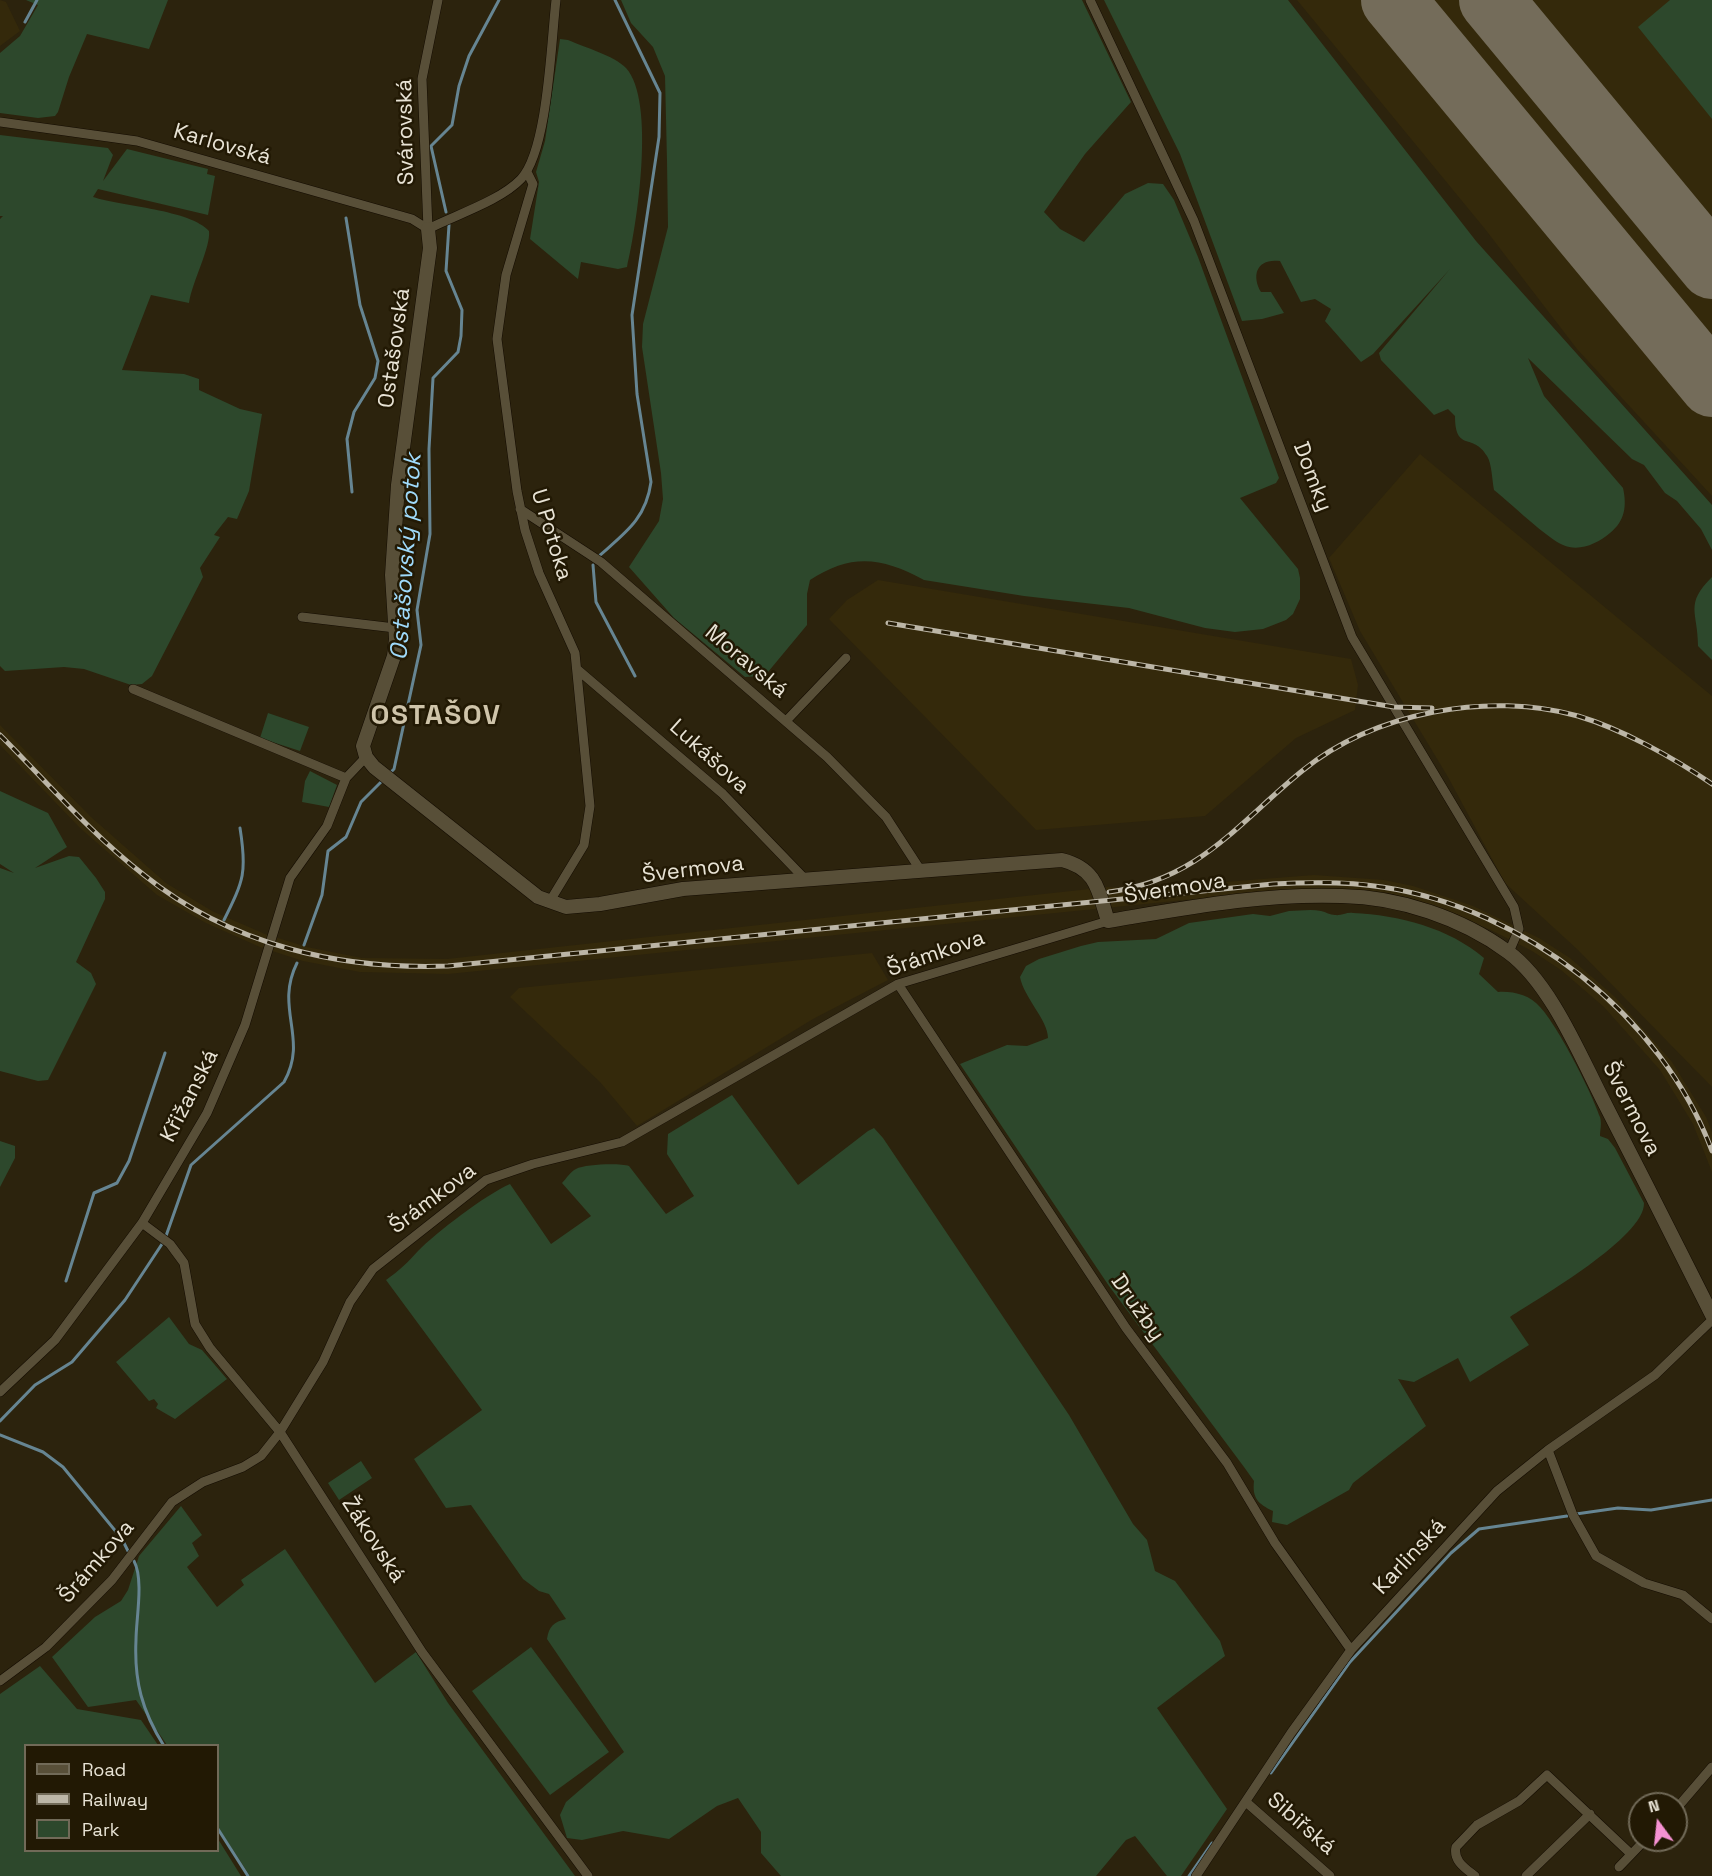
<!DOCTYPE html>
<meta charset="utf-8">
<style>
body{margin:0}
#map{position:relative;width:1712px;height:1876px;overflow:hidden;background:#2c230d;font-family:"Space Grotesk",sans-serif}
canvas{display:block}
.legend{position:absolute;left:24px;top:1744px;width:195px;height:108px;box-sizing:border-box;background:#221904;border:2px solid #716a58;margin:0;padding:8px 10px;list-style:none;font-size:18px;color:#e8e3d5}
.legend li{display:flex;align-items:center;gap:12px;height:30px}
.legend b{width:30px;border:2px solid #716a58}
.north{position:absolute;left:1628px;top:1792px;width:60px;height:60px;box-sizing:border-box;background:#221904;border:2px solid #716a58;border-radius:50%;rotate:345deg;font-size:16px;font-weight:700;line-height:24px;text-align:center;color:#e8e3d5}
.north::after{content:'';display:block;margin:auto;width:21px;height:27px;background:#f591d2;clip-path:polygon(50% 0,100% 100%,50% 72%,0 100%)}
</style>
<div id="map">
<canvas width="1712" height="1876"></canvas>
<ul class="legend">
<li><b style="height:8px;background:#584f38"></b>Road</li>
<li><b style="height:8px;background:#bcb6a7"></b>Railway</li>
<li><b style="height:16px;background:#2d482c"></b>Park</li>
</ul>
<div class="north">N</div>
</div>
<script>
const g = document.querySelector('canvas').getContext('2d');
g.lineJoin = 'round';
function paint(path, color) { g.fillStyle = color; g.fill(path, 'evenodd'); }
function stroke(path, color, width, dash) { g.strokeStyle = color; g.lineWidth = width; g.lineCap = dash ? 'butt' : 'round'; g.setLineDash(dash || []); g.stroke(path); }
function write(font, color, halo, rows, align = 'center') {
  g.font = font + ' "Space Grotesk",sans-serif'; g.lineWidth = 5; g.setLineDash([]); g.textBaseline = 'middle'; g.strokeStyle = halo; g.fillStyle = color; for (const [text, x, y, turn = 0] of rows) {
    g.save(); g.translate(x, y); g.rotate((+turn || 0) * Math.PI / 180); g.textAlign = isNaN(turn) ? turn : align; if (halo) g.strokeText(text, 0, 0); g.fillText(text, 0, 0); g.restore();
  }
}
const built = new Path2D(`
 M0,0L6,2L20,31L0,46Z
 M1297,0H1712V496L1577,349L1485,229Z
 M1420,454L1712,696V1087L1578,950L1505,883L1448,777L1360,631L1329,558Z
 M878,580L1351,659L1358,685L1355,710L1296,738L1205,816L1036,830L829,619L847,600Z
 M0,725L91,817L166,883L212,911L265,934L307,947L362,958L447,959L1108,887L1135,889L1314,875L1384,880L1413,886L1473,906L1539,938L1570,958L1615,997L1672,1062L1706,1117L1712,1132V1172L1693,1124L1660,1070L1604,1007L1561,970L1532,951L1491,930L1439,909L1274,891L448,974L360,972L303,961L260,947L206,923L157,895L80,828L0,745Z
 M872,953L888,980L813,1019L637,1126L600,1082L510,997L519,988Z`);
const green = new Path2D(`
 M26,0H168L149,49L87,34L69,77L58,112L55,116L38,118L0,113V53L20,36L38,5Z
 M621,0H1082L1131,102L1085,154L1044,212L1060,229L1084,242L1125,194L1148,183L1163,184L1174,200L1198,257L1279,478L1276,483L1240,498L1298,569L1300,578V599L1293,614L1286,620L1263,629L1235,632L1205,628L1129,608L1024,596L924,580C882,557 851,553 810,580L807,594V625L768,672L760,676L745,677L674,618L629,567L659,521L663,499L661,473L642,347L643,324L668,227L667,161L665,76L653,47L631,23Z
 M1104,0H1288L1476,241L1712,505V550L1701,529L1677,501L1665,493L1644,465L1632,459L1528,358L1544,396L1623,488C1627,506 1625,521 1610,533C1597,544 1579,552 1563,545C1548,539 1509,502 1494,490C1492,480 1492,464 1487,456C1473,432 1455,453 1455,416L1448,409L1434,415L1381,360L1379,353L1450,269L1373,354L1361,362L1325,321L1331,309L1315,299L1301,302L1280,261C1257,258 1251,275 1261,292H1271L1284,313L1262,319L1242,321L1180,154Z
 M1670,0H1712V119L1638,27Z
 M560,39L568,40C584,47 615,56 626,68C656,101 637,225 627,267L618,269L581,262L578,279L530,239L539,182L536,172L545,141Z
 M0,135L108,148L113,155L103,181L127,149L208,169L207,174L215,176L208,215L98,189L93,197C121,206 191,210 209,231C211,247 192,282 189,303L151,295L122,370L184,374L199,379V390L240,409L262,414L249,491L237,519L228,517L214,535L220,537L200,568L203,577L152,676L142,684L131,685L84,669L64,667L5,671L0,666V219L3,216H0Z
 M1712,577V660L1698,646C1698,611 1684,605 1712,577Z
 M268,713L309,727L300,751L260,738Z
 M310,771L337,785L329,807L302,802L305,781Z
 M0,791L48,813L67,847L35,868L69,856L79,857L96,878L105,892V899L76,962L91,973L96,984L48,1080L38,1081L0,1071V868L14,873L0,864Z
 M1289,911C1299,911 1311,909 1321,911C1326,912 1330,915 1335,915C1341,916 1347,912 1353,913C1399,915 1449,928 1484,958L1479,974L1498,992C1513,991 1530,995 1540,1007C1558,1026 1592,1093 1600,1117C1602,1124 1600,1130 1600,1136L1608,1139L1615,1148L1644,1203C1645,1237 1539,1298 1510,1317L1529,1345L1470,1382L1458,1358L1414,1382L1398,1379L1426,1426L1353,1483L1349,1490L1287,1525L1272,1522L1273,1511C1258,1504 1252,1498 1254,1481L1244,1467L1109,1286L960,1064L1007,1045L1027,1046L1048,1038C1048,1020 1024,998 1020,977L1026,966L1039,959L1081,946L1098,942L1156,939L1189,923L1253,914L1270,916Z
 M732,1095L798,1185L868,1131L874,1128L883,1138L1069,1415L1133,1524L1147,1540L1155,1571L1175,1581L1220,1641L1225,1656L1157,1708L1227,1809L1181,1876H1167L1135,1836L1126,1840L1096,1876H781L761,1853V1832L738,1798L717,1806L669,1839L623,1831L582,1840L567,1838L560,1815L566,1802L624,1752L547,1639C549,1626 554,1622 566,1619L549,1594L539,1591L523,1579L471,1505L446,1508L414,1459L482,1410L386,1280C399,1271 408,1262 418,1251C437,1232 485,1195 510,1184L551,1244L591,1216L562,1183C566,1179 571,1171 576,1169C585,1164 620,1163 629,1166L666,1214L694,1196L667,1154L668,1134Z
 M0,1141L15,1146V1158L0,1187Z
 M169,1317L189,1344L202,1350L227,1379L175,1419L156,1408L158,1404L154,1399L149,1401L116,1362Z
 M361,1461L372,1478L339,1500L328,1483Z
 M181,1506L202,1535L192,1543L199,1556L187,1567L217,1607L244,1585L241,1580L285,1549L375,1683L416,1652L448,1703L575,1876H250L218,1827V1746L167,1745L136,1700L88,1707L52,1657L95,1617L121,1601L128,1590L139,1556Z
 M531,1647L609,1752L550,1795L472,1691Z
 M40,1666L77,1709L141,1720L158,1745L26,1746V1850H218V1839L241,1876H0V1694Z`);
const stream = new Path2D(`
 M25,22L37,0
 M446,212L431,146L452,125L459,86L469,56L499,0
 M346,218L360,305L378,361L375,378L354,412L347,439L352,492
 M599,556C625,533 646,519 651,482L637,394L632,315L659,137L660,93L615,0
 M593,565L596,602L635,676
 M390,773L394,769L421,645L417,610L430,534L429,449L433,378L458,352L461,336L462,310L446,271L449,225
 M224,920C244,880 247,872 240,828
 M304,945L322,895L328,851L346,837L361,802L383,780
 M166,1236L191,1165L284,1082C309,1038 274,1009 297,963
 M66,1281L94,1193L117,1183L129,1161L165,1053
 M0,1421L35,1385L72,1362L125,1300L162,1244
 M0,1435L43,1452L63,1467L122,1539L128,1551
 M1576,1514L1618,1508L1651,1510L1712,1500
 M134,1561C144,1580 136,1619 136,1640C134,1681 142,1711 164,1746
 M1271,1773L1350,1662L1451,1553L1479,1529L1567,1516
 M218,1829L248,1876
 M1189,1876L1212,1843`);
const runway = new Path2D(`
 M1393,0L1712,385
 M1491,0L1712,267`);
const street = new Path2D(`
 M1090,0L1194,221L1352,637L1514,907L1519,929L1509,952
 M0,122L137,141L412,219L428,229
 M527,172L533,184L506,275L497,339L517,491L525,530L539,573L575,653L590,806L584,845L550,901
 M428,229C455,215 500,201 521,179C548,150 551,42 556,0
 M428,229L422,79L438,0
 M520,509L601,562L827,757L886,817L921,871
 M302,617L395,628
 M578,670L723,794L806,880
 M133,689L346,778
 M786,721L846,658
 M898,984L1126,1328L1227,1463L1275,1543L1351,1650
 M142,1223L170,1244L184,1263L195,1324L210,1348L280,1432L422,1652L588,1876
 M0,1392L55,1340L142,1223L207,1113L245,1025L290,878L327,826L346,778L366,757
 M1548,1450L1573,1515L1596,1556L1644,1583L1683,1595L1712,1619
 M0,1681L46,1647L112,1580L172,1502L203,1482L243,1467L261,1456L280,1432L323,1362L350,1302L373,1269L486,1180L533,1164L622,1142L898,984L1108,921
 M1246,1802L1330,1876
 M1676,1809L1712,1767
 M1619,1867L1645,1840
 M1196,1876L1291,1733L1351,1650L1497,1491L1548,1450L1655,1375L1712,1320
 M1475,1876C1465,1868 1453,1861 1456,1847L1477,1825L1519,1801L1547,1775L1631,1854
 M1526,1876L1590,1814`);
const secondary = new Path2D(`
 M428,229L430,248L398,485L392,575L396,639L394,656L363,746L366,757L374,767L538,897L566,907L600,904L683,889L1062,860C1097,869 1098,890 1108,921C1186,908 1263,893 1342,896C1399,897 1462,918 1508,952C1551,983 1581,1058 1605,1104C1641,1174 1677,1245 1712,1315`);
const rail = new Path2D(`
 M888,623L1394,707L1432,708
 M0,735C47,782 91,834 144,875C231,945 339,970 448,966L1273,884C1309,882 1346,881 1382,887C1524,908 1662,1016 1712,1151
 M1109,892C1199,880 1238,823 1302,771C1374,712 1490,691 1578,716C1622,729 1674,758 1712,784`);
const streetNames = [
 ["Svárovská",406,132,-91],
 ["Karlovská",222,145,16],
 ["Ostašovská",395,348,-82],
 ["Domky",1312,477,69],
 ["U Potoka",551,535,73],
 ["Moravská",746,662,40],
 ["Lukášova",709,757,42],
 ["Švermova",693,870,-7],
 ["Švermova",1175,889,-9],
 ["Šrámkova",936,954,-19],
 ["Křižanská",190,1096,-63],
 ["Švermova",1631,1109,63],
 ["Šrámkova",433,1199,-37],
 ["Družby",1137,1308,55],
 ["Žákovská",373,1540,57],
 ["Karlinská",1410,1557,-47],
 ["Šrámkova",97,1562,-49],
 ["Sibiřská",1301,1824,41]
];
const waterNames = [
 ["Ostašovský potok",407,557,-86]
];
const districtNames = [
 ["OSTAŠOV",436,716]
];
paint(built, '#34290b');
paint(green, '#2d482c');
stroke(stream, '#668592', 3);
stroke(runway, '#746c5a', 64);
stroke(street, '#140c00', 10);
stroke(secondary, '#140c00', 15);
stroke(street, '#584f38', 9);
stroke(secondary, '#584f38', 14);
stroke(rail, '#bcb6a7', 5);
stroke(rail, '#221904', 3, [9]);
write('22px', '#e8e3d5', '#221904', streetNames);
write('italic 24px', '#9fdafb', '#221904', waterNames);
g.letterSpacing = '1.5px';
write('bold 28px', '#cfc4aa', '#221904', districtNames);
g.letterSpacing = '0px';
</script>
